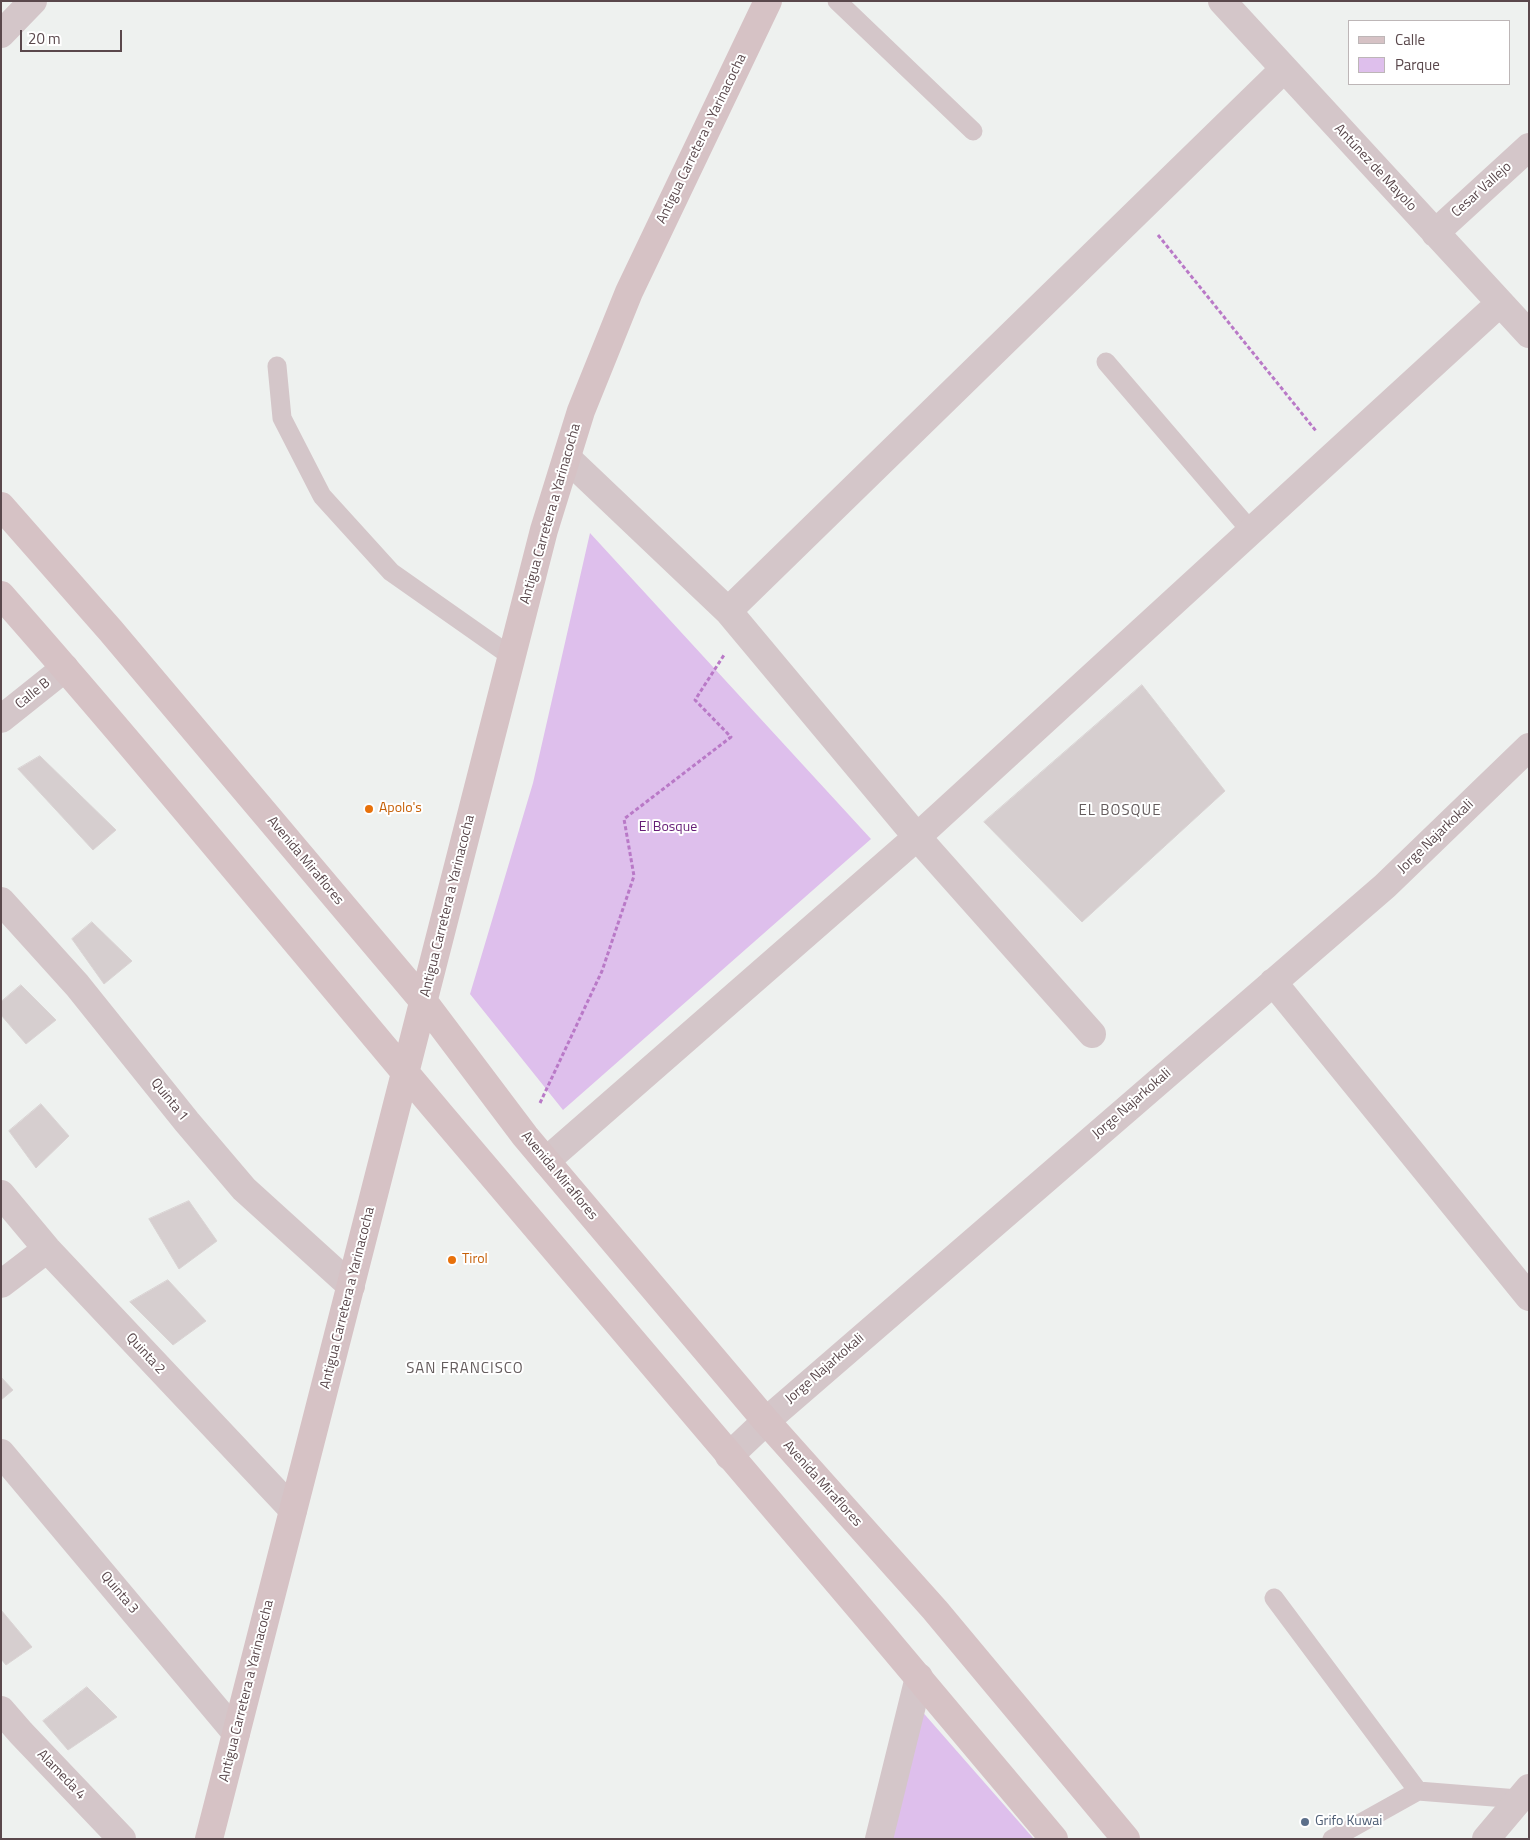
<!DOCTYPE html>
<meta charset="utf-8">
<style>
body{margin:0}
#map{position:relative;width:1530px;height:1840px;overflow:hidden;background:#eef1ef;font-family:"Titillium Web",sans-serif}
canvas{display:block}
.frame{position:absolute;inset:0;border:2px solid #5a484c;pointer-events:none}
.legend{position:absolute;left:1348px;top:20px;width:162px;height:65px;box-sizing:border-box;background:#fff;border:1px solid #bdb6b7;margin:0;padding:6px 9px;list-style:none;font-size:15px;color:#5a484c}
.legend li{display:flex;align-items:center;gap:10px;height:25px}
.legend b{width:25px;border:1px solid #bdb6b7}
.scale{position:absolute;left:20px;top:30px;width:102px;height:22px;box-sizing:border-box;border:2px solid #5a484c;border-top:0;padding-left:6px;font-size:15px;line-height:18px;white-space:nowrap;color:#5a484c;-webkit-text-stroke:4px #fff;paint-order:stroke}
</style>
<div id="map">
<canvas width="1530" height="1840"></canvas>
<div class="frame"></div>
<ul class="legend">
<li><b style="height:6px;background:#d6c2c5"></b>Calle</li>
<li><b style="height:14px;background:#debfec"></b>Parque</li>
</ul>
<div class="scale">20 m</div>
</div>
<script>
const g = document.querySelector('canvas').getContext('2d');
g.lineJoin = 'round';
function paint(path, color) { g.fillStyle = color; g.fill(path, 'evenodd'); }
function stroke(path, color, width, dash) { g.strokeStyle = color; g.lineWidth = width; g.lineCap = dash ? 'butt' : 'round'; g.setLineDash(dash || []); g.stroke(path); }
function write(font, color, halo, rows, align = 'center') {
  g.font = font + ' "Titillium Web",sans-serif'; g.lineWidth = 4; g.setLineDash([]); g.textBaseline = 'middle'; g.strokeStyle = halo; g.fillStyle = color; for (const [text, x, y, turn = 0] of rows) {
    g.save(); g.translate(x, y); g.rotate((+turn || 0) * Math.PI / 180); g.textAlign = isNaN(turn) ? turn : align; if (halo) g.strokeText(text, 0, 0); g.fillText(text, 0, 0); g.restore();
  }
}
const green = new Path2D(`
 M590,533L871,839L563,1110L470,994L533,783Z
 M919,1708L1034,1839H887Z`);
const building = new Path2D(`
 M1142,685L1225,791L1082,922L984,822Z
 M40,756L116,830L93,850L18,769Z
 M92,922L132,961L104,984L72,939Z
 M21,985L56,1020L26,1044L1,1015V1002Z
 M41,1104L69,1136L36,1168L9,1131Z
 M189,1201L217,1241L179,1269L149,1219Z
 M168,1280L206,1321L173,1345L130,1302Z
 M1,1377L13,1390L1,1400Z
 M1,1610L32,1647L6,1665L1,1659Z
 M87,1687L117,1717L68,1750L43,1721Z`);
const path = new Path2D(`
 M1158,235L1316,431
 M540,1103L602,971L634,876L624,819L731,737L695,700L724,655`);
const lane = new Path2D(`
 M837,1L973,131
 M1106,362L1251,531
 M277,366L282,418L322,496L391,572L512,657
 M1274,1598L1418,1791
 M1332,1839L1418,1791L1518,1799`);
const street = new Path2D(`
 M1222,1L1529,334
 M1,34L33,1
 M1435,233L1529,147
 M567,458L728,611L917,837L1092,1034
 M728,611L1284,69
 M1,719L65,668
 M1,901L77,985L187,1122L244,1189L351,1286
 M1273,982L1529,1297
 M546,1161L917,837L1500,303
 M1,1194L47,1249L293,1510
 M1,1284L47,1249
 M1,1453L236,1733
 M729,1456L766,1421L1385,886L1529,747
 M1,1710L21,1733L122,1839
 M879,1839L919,1677
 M1486,1839L1529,1788`);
const secondary = new Path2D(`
 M1,506L111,631L424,1002L525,1136L546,1161L766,1421L935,1610L1126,1839
 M1,595C151,765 294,941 440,1114C645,1356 851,1596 1054,1839
 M209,1839L544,530L581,411L629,292L768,1`);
const markers = [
 [369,809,5,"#e8710a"],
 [452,1260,5,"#e8710a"],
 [1305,1822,5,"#5c6f8a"]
];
const streetNames = [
 ["Antigua Carretera a Yarinacocha",702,139,-64],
 ["Antúnez de Mayolo",1375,168,47],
 ["Cesar Vallejo",1482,190,-42],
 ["Antigua Carretera a Yarinacocha",551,514,-74],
 ["Calle B",33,694,-39],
 ["Jorge Najarkokali",1436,837,-44],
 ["Avenida Miraflores",305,861,50],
 ["Antigua Carretera a Yarinacocha",448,906,-76],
 ["Quinta 1",169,1100,51],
 ["Jorge Najarkokali",1132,1104,-41],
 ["Avenida Miraflores",559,1176,50],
 ["Antigua Carretera a Yarinacocha",348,1298,-76],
 ["Quinta 2",145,1354,47],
 ["Jorge Najarkokali",825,1369,-41],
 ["Avenida Miraflores",822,1484,48],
 ["Quinta 3",119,1593,50],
 ["Antigua Carretera a Yarinacocha",247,1691,-76],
 ["Alameda 4",61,1775,46]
];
const foodNames = [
 ["Apolo's",379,809],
 ["Tirol",462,1260]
];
const parkNames = [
 ["El Bosque",668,828]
];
const serviceNames = [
 ["Grifo Kuwai",1315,1822]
];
const neighbourhoodNames = [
 ["EL BOSQUE",1120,811],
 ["SAN FRANCISCO",465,1369]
];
paint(green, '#debfec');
paint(building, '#d6cecf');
stroke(building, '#d9d3d3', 1);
stroke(path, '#b979c7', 3, [4, 2.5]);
stroke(lane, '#d4c6c9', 19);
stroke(street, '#d4c6c9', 28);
stroke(secondary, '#d6c2c5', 28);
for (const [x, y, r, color] of markers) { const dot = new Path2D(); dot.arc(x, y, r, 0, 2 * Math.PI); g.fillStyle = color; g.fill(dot); stroke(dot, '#fff', 2); }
write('14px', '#5a484c', '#fff', streetNames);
write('14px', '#c56008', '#fff', foodNames, 'left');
write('14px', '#661d77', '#fff', parkNames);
write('14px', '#4e5e75', '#fff', serviceNames, 'left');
g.letterSpacing = '1px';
write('15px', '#635b5c', '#fff', neighbourhoodNames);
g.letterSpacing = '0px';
</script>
